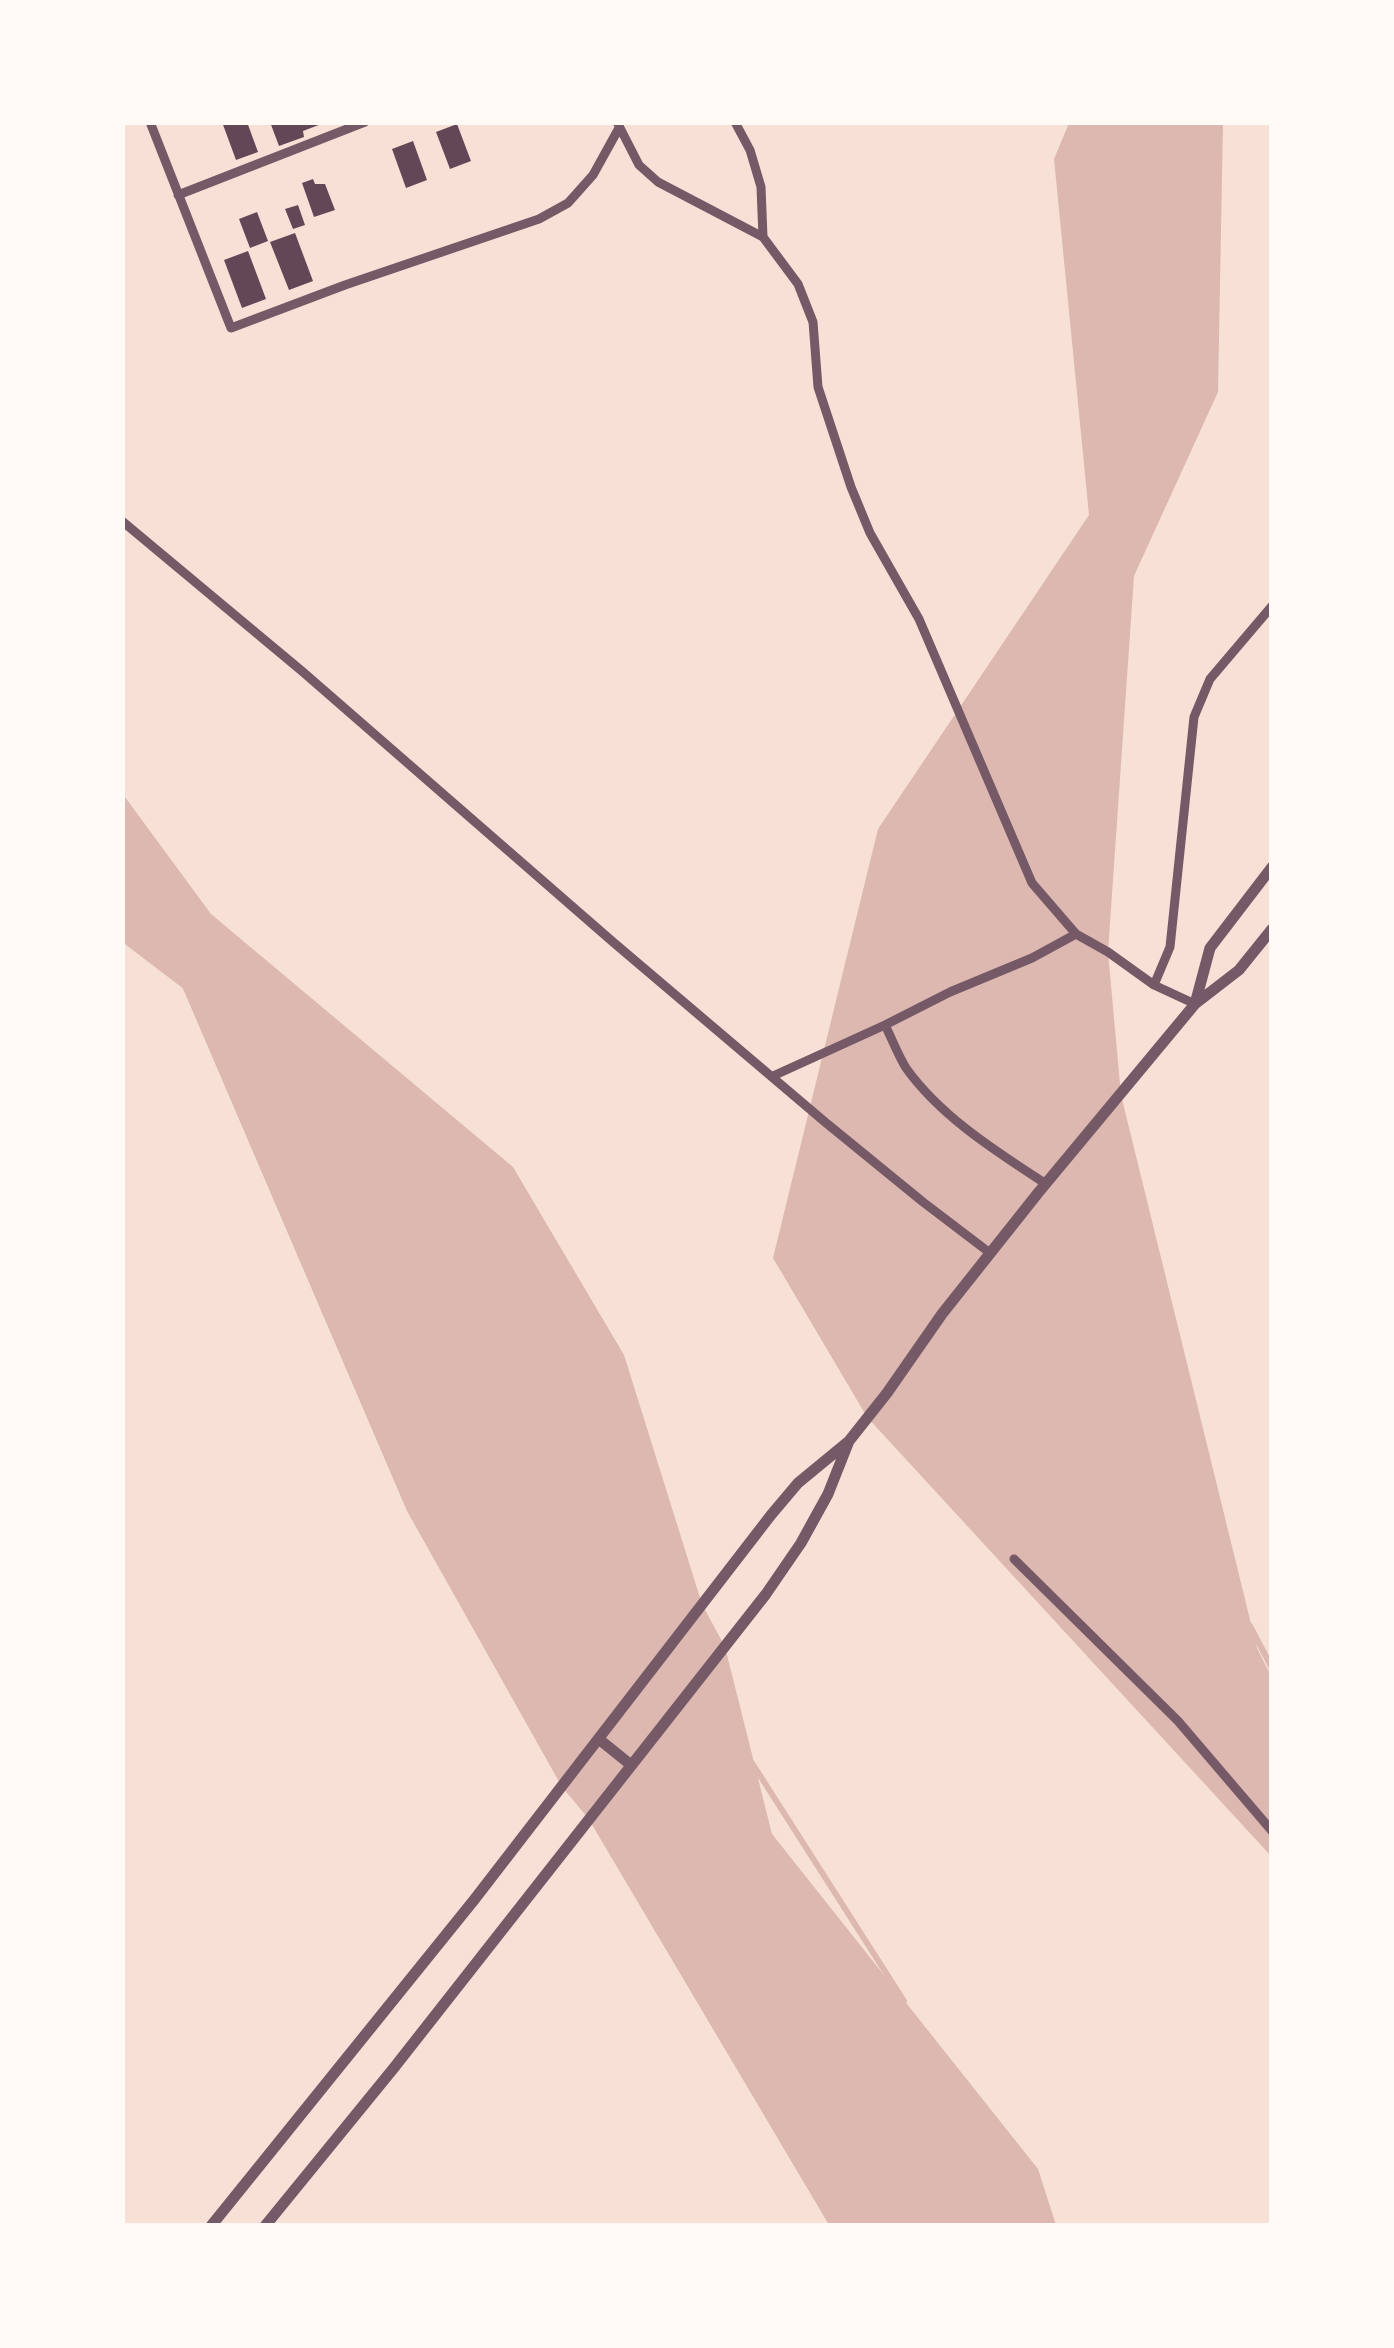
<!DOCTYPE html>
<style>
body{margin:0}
#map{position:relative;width:1394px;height:2348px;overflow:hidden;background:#f7e1d7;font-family:"Titillium Web",sans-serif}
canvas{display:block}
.frame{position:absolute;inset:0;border:125px solid #fffaf5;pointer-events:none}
</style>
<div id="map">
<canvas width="1394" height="2348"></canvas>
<div class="frame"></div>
</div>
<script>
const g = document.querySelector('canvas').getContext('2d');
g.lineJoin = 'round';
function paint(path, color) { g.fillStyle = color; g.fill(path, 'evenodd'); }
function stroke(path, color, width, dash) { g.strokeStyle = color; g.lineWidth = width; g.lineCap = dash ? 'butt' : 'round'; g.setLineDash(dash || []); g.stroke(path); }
const water = new Path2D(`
 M1069,123H1223L1218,392L1134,576L1108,952L1121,1095L1257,1648L1271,1676V1856L867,1417L773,1258L878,829L1089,515L1054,159Z
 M122,793L211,914L513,1167L624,1355L702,1604L725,1647L772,1834L1038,2169L1056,2225H829L588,1818L562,1787L407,1511L178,977L123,938Z`);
const stream = new Path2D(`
 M122,938L185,986
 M1250,1626L1272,1668
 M752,1763L904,2001`);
const building = new Path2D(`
 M222,122H247L258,152L236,160Z
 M270,122H324V123L303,131L304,137L279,146Z
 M457,124L471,161L450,169L436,132Z
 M413,141L427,180L406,188L392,149Z
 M313,179L315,184H325L335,210L314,217L302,183Z
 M298,205L305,225L293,229L285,209Z
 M257,212L268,241L250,248L239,219Z
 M295,233L313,281L289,290L270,242Z
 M248,251L266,299L242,308L224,260Z`);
const minor = new Path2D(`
 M150,122L231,328L345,285L539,219L568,203L593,175L619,128
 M617,122L639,165L658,182L763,237L798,284L813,322L818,387L851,487L870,533L919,619L1032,883L1076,934L1108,952L1154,985L1195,1004
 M735,122L750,150L761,187L763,237
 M178,195L365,122
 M122,521L303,672L613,942L825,1122L923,1202L990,1253
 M1154,985L1170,947L1194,717L1210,679L1272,606
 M885,1025C892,1039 898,1055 906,1068C941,1117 997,1152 1046,1184
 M773,1076L885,1025L950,992L1032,958L1076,934
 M1014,1559L1178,1721L1272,1831`);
const tertiary = new Path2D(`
 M1195,1004L1210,948L1272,867
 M600,1740L631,1765
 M211,2226L474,1900L771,1515L798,1483L849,1441L887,1393L942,1314L1038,1193L1195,1004L1239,970L1272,929
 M265,2226L393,2069L766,1594L801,1543L828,1494L849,1441`);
paint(water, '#dcb8b0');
stroke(stream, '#dcb8b0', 6);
paint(building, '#644757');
stroke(minor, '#755966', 9);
stroke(tertiary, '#755966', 11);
</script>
